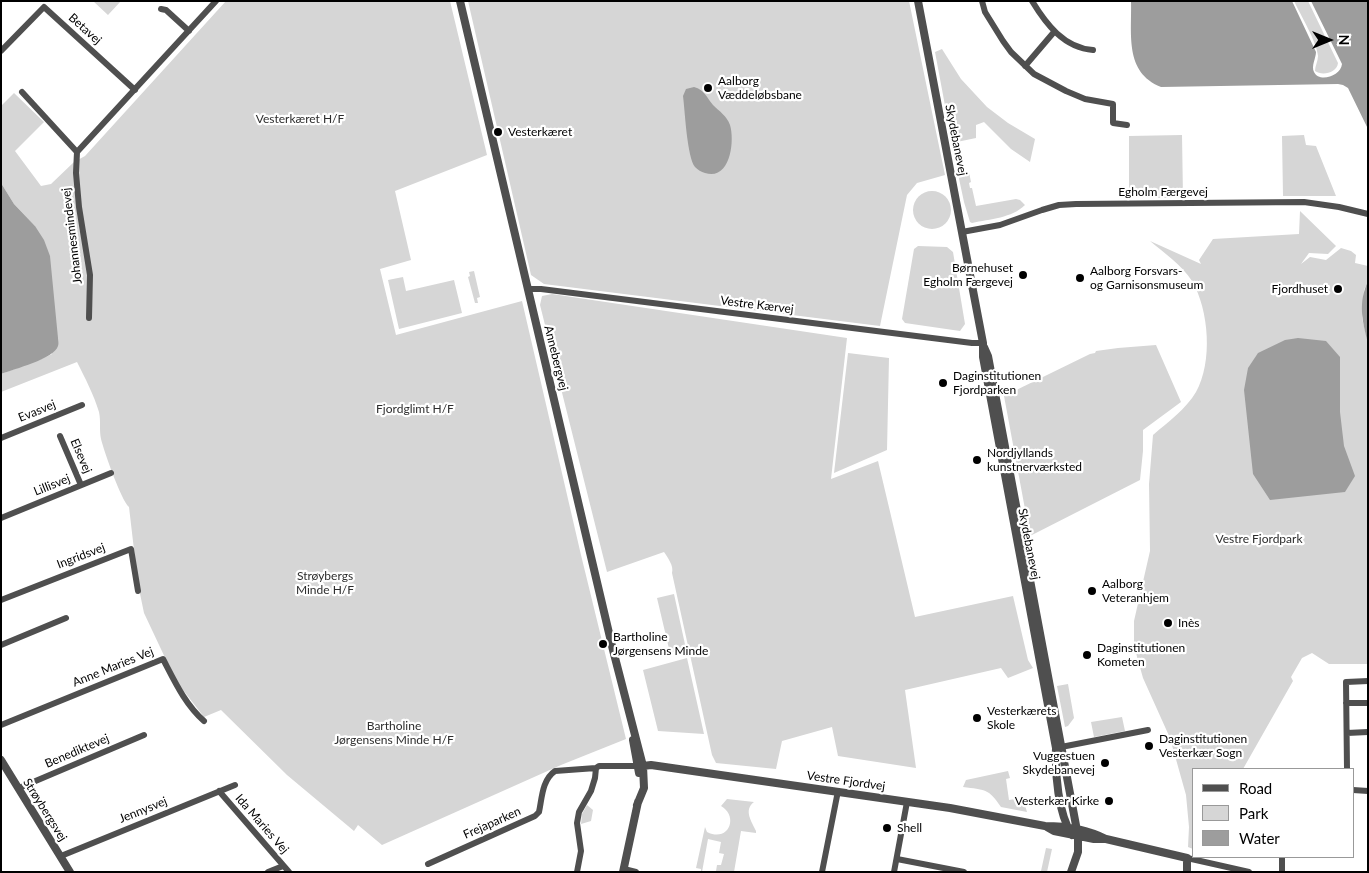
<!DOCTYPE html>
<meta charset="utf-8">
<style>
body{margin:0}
#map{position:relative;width:1369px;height:873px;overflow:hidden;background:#fff;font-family:Lato,sans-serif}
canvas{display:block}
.frame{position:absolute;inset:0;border:2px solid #000;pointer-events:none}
.legend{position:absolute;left:1192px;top:768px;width:162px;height:90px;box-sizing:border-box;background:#fff;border:1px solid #999;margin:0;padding:6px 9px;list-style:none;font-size:15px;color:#000}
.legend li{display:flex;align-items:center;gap:10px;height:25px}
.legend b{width:25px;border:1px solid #999}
.north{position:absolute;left:1304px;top:15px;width:50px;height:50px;-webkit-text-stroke:4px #fff;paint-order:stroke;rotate:90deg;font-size:14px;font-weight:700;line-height:20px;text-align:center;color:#000}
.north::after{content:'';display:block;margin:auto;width:18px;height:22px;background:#000;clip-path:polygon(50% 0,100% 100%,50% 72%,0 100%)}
</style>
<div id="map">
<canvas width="1369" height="873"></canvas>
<div class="frame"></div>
<ul class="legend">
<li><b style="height:6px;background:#4f4f4f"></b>Road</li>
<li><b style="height:14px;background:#d6d6d6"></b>Park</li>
<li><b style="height:14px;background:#9d9d9d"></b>Water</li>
</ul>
<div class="north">N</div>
</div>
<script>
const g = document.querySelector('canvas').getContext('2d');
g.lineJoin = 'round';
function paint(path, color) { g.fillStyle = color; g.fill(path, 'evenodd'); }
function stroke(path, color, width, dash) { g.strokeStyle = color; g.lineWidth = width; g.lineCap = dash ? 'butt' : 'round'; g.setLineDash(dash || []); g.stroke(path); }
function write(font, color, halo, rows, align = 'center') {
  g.font = font + ' Lato,sans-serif'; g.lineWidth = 4.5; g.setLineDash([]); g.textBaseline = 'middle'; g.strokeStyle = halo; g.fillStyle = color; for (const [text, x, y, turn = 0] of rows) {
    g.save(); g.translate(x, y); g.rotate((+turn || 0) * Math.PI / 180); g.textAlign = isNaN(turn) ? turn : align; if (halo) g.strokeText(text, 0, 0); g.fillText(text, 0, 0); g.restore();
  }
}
const green = new Path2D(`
 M93,1H121L108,15Z
 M226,1H450L487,155L395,191L411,260L380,269L396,335L522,301L581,555L626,739L561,765L382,845L358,825L354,831L287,775L221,710L204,717L176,681L144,613L138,584L129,507C121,500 104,451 101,439C99,430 101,421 99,412C94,395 85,378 77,362L1,392V374L44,358L52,354L35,226L14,204L1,183V106L14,93L44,122L15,151L41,186L51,184L74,162L85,156Z
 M468,1H909L945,175L917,183L907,195L880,326L544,284L531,275Z
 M1294,1H1308L1338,63C1337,73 1322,76 1315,71C1315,66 1318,61 1318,56C1317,42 1300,14 1294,1Z
 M942,49L961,79L987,107L1008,123L1035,139L1030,162L1011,149L984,122L976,125V138L952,143L935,52Z
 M1182,135L1183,198H1129V136Z
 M1304,135L1306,145L1316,146L1336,196H1283L1282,136Z
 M969,172L971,182L969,183L970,188H972L976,206L1016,199L1020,200L1025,205C1012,218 990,219 972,223L970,222L964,202L958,174Z
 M913 210a19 19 0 1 1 38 0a19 19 0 1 1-38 0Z
 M1300,211L1336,246L1328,254L1309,253L1301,264L1310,257L1326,260L1341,248L1351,251L1356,255L1355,263L1368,266V281L1364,290L1362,318L1368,343V664H1329L1312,653L1302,658L1291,677L1293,681L1243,769H1193V849L1188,847L1189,827L1186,795L1170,738L1143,678L1134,646V621L1150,551L1149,484L1153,435C1168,422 1186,409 1196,392C1213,362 1209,310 1192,281C1182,265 1164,253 1150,241L1201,264L1199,260L1213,239L1299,234Z
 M918,246L947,247L953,252L965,324L960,331L905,323L902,319L914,249Z
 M474,271L480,297L477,298L478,303H475L468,277L470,276L469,272Z
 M403,277L406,291L454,280L462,313L399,329L388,280Z
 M552,294L847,338L831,479L878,461L915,617L1013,596L1028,660L1033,668L1008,678L1001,668L905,690L916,768L838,756L832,727L782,741L776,769L716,763L712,755L672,573C674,566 668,558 664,552L607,572L540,305L542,296Z
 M1156,345L1181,402L1143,430V451L1140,480L1030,536L1004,396L1090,354L1095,353L1096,351L1118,348Z
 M848,353L889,358L887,450L834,473Z
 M674,594L686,649L670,653L657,598Z
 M687,658L704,734L658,731L643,670Z
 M1068,684L1074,718L1068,726L1065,727L1057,686Z
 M1122,717L1125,731L1094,737L1091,722Z
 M1008,771L1010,778L1006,779L1009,800L1023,798L1027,812L1001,807C988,788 985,790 963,787L966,780Z
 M727,799L754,802C743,810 752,822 756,831V833L741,831L734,872L716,871L717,865H721L724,854L719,853L721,842L708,839L702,872H701V869L696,868L705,827L707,832C729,843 739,816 721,806Z
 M587,805L593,810L591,821L581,824L582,814Z
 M1046,848L1052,849L1047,872L1041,871Z`);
const water = new Path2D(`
 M1131,1H1292L1316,52C1316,58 1311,66 1314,72C1319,83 1341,76 1342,64L1311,1H1368V129L1348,88L1343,85L1338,84L1161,87C1124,72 1132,34 1131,1Z
 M694,87C705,90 706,97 713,105C719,111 727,116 730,125C735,142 730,181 705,173C701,172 698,170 695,167C687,157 685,111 683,96L686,89Z
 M1,183L14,204L35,226L44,240L50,256L58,338C58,341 59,343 58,346C54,359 14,369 1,374Z
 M1368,281V343C1362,320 1358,303 1368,281Z
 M1298,338L1326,341L1340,357V412L1344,446L1355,476L1345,492L1270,500L1253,474L1244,390L1248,368L1258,353L1285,340Z`);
const minor = new Path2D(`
 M982,1L985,12L1003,41L1011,52L1034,74L1066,91L1085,99L1113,104V123L1127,125
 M1032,1C1046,24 1064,48 1093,50
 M161,9L166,10L189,31
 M1,51L44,7L135,90
 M1025,66L1054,32
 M22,92L77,152
 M962,232L1000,225L1042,210L1059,205L1076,204L1304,202L1339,207L1368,214
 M528,289H541L972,343H983
 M89,318L90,275L79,207L76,173L77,152L216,1
 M60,436L81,485
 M1,438L82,405
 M1,518L111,473
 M1,600L131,549L138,591
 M1,645L66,618
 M1346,703H1368
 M1,725L163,659C175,682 185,704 204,721
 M1347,733L1368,732
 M1056,748L1148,730
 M1347,769L1346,682L1368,681
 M19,788L144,735
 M1353,790L1368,791
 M219,791L289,872
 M61,856L235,785
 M1282,857V872
 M1187,858L1249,872
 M897,859L964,872
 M428,864L535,816L539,812C542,798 542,780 555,771L596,768L599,766H642
 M624,869L636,872
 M268,872L283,866
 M577,872L581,851L577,823L579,812L591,791L595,778L596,768
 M822,872L838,791
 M894,872L907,802`);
const tertiary = new Path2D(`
 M460,1L613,650L643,766L644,788L637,805
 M918,1L983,343V357L1056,748C1055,774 1058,813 1072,835
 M984,347L988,356L1078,836V852L1071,872
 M633,740L639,773
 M1,760L70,872
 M643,766L651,765L950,808L1045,826C1065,826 1088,830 1106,839L1187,858V872
 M1047,827L1054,831L1094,839H1103
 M623,872L638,802`);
const markers = [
 [708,88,5,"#000"],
 [498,132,5,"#000"],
 [1023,275,5,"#000"],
 [1080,278,5,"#000"],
 [1338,289,5,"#000"],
 [943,383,5,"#000"],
 [977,460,5,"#000"],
 [1092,591,5,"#000"],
 [1168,623,5,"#000"],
 [603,644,5,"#000"],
 [1087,655,5,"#000"],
 [977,718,5,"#000"],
 [1149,746,5,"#000"],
 [1105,763,5,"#000"],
 [1109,801,5,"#000"],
 [887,828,5,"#000"]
];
const streetNames = [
 ["Betavej",85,29,42],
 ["Skydebanevej",956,140,79],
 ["Egholm Færgevej",1163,192],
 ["Johannesmindevej",72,236,-97],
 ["Vestre Kærvej",757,305,7],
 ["Annebergvej",556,358,76],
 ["Evasvej",37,411,-22],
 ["Elsevej",81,456,67],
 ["Lillisvej",52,485,-22],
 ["Skydebanevej",1029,544,79],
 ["Ingridsvej",81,556,-21],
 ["Anne Maries Vej",113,667,-22],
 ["Benediktevej",77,751,-23],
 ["Vestre Fjordvej",846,781,8],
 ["Strøybergsvej",45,810,58],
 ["Jennysvej",143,810,-22],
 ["Frejaparken",492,823,-24],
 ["Ida Maries Vej",262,824,49]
];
const poiNames = [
 ["Aalborg",718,81],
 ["Væddeløbsbane",718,95],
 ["Vesterkæret",508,132],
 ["Børnehuset",1013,268,"right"],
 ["Egholm Færgevej",1013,282,"right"],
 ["Aalborg Forsvars-",1090,271],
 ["og Garnisonsmuseum",1090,285],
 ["Fjordhuset",1328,289,"right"],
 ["Daginstitutionen",953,376],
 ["Fjordparken",953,390],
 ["Nordjyllands",987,453],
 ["kunstnerværksted",987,467],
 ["Aalborg",1102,584],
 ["Veteranhjem",1102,598],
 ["Inès",1178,623],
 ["Bartholine",613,637],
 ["Jørgensens Minde",613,651],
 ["Daginstitutionen",1097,648],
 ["Kometen",1097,662],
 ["Vesterkærets",987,711],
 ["Skole",987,725],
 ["Daginstitutionen",1159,739],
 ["Vesterkær Sogn",1159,753],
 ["Vuggestuen",1095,756,"right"],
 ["Skydebanevej",1095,770,"right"],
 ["Vesterkær Kirke",1099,801,"right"],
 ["Shell",897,828]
];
const parkNames = [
 ["Vesterkæret H/F",300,119],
 ["Fjordglimt H/F",415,409],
 ["Vestre Fjordpark",1259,539],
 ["Strøybergs",325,576],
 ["Minde H/F",325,590],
 ["Bartholine",394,726],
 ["Jørgensens Minde H/F",394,740]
];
paint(green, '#d6d6d6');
paint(water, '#9d9d9d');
stroke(minor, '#4f4f4f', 6);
stroke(tertiary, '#4f4f4f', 8);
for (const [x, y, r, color] of markers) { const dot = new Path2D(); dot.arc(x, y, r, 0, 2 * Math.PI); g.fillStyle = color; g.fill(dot); stroke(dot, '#fff', 2); }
write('12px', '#000', '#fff', streetNames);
write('12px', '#000', '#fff', poiNames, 'left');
write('12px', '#2d2d2d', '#fff', parkNames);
</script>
